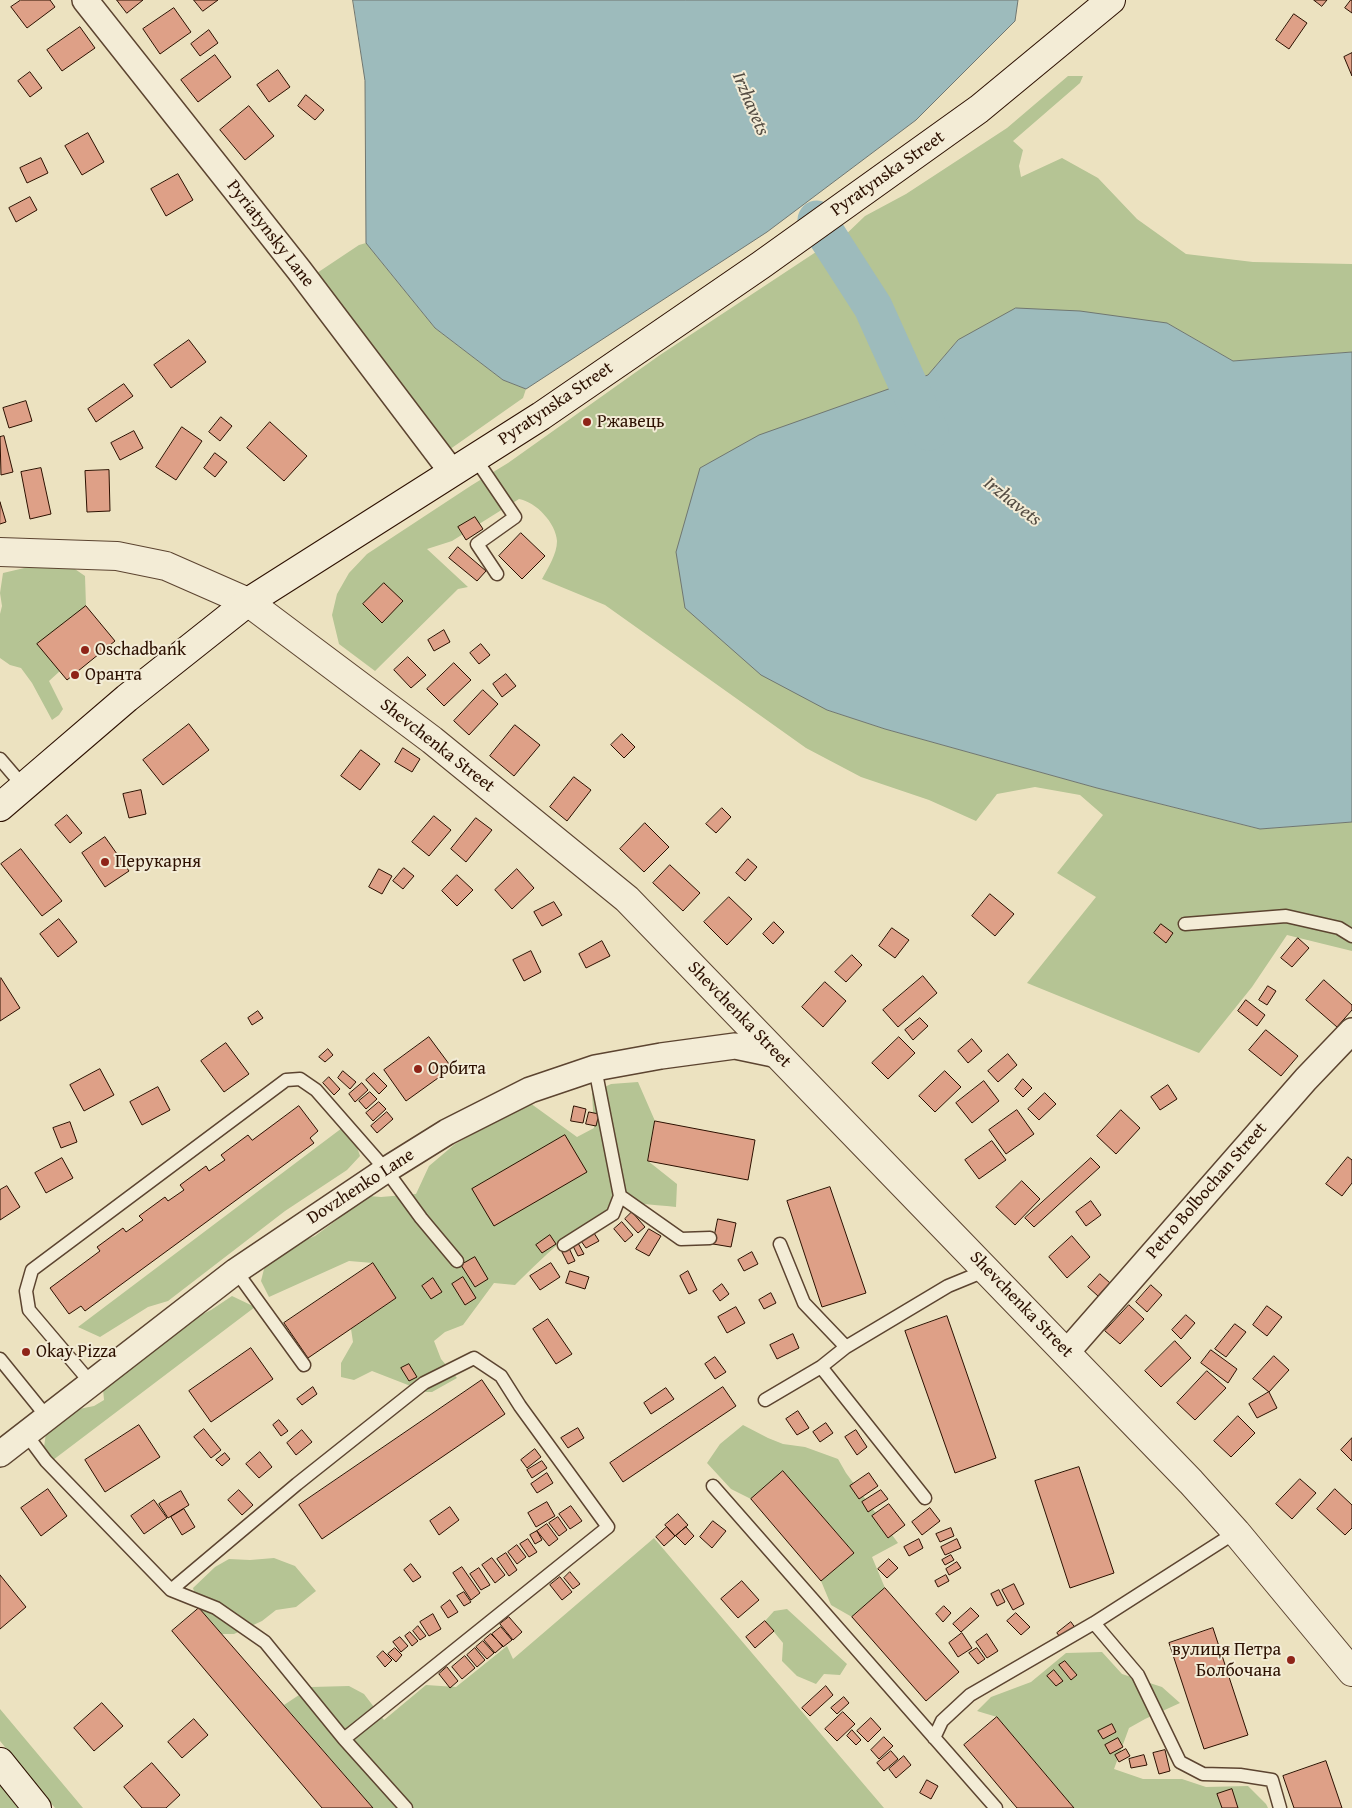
<!DOCTYPE html>
<meta charset="utf-8">
<style>
body{margin:0}
canvas{display:block;background:#ece2c0}
</style>
<canvas width="1352" height="1808"></canvas>
<script>
const g = document.querySelector('canvas').getContext('2d');
g.lineJoin = 'round';
function paint(path, color) { g.fillStyle = color; g.fill(path, 'evenodd'); }
function stroke(path, color, width, dash) { g.strokeStyle = color; g.lineWidth = width; g.lineCap = dash ? 'butt' : 'round'; g.setLineDash(dash || []); g.stroke(path); }
function write(font, color, halo, rows, align = 'center') {
  g.font = font + ' "Gentium Book Plus",serif'; g.lineWidth = 4; g.setLineDash([]); g.textBaseline = 'middle'; g.strokeStyle = halo; g.fillStyle = color; for (const [text, x, y, turn = 0] of rows) {
    g.save(); g.translate(x, y); g.rotate((+turn || 0) * Math.PI / 180); g.textAlign = isNaN(turn) ? turn : align; if (halo) g.strokeText(text, 0, 0); g.fillText(text, 0, 0); g.restore();
  }
}
const green = new Path2D(`
 M1068,76H1083L1080,83L1013,141L1023,150L1019,166L1021,177L1062,158L1098,178L1137,219L1186,254L1253,262L1352,264V352L1233,361L1167,323L958,340L928,375L843,406L827,710L885,729L1097,788L1259,829L1352,822V951L1287,935L1252,987L1199,1053L1027,983L1096,897L1057,873L1103,815L1080,795L1035,787L997,794L976,821L929,800L861,777L806,748L605,605L542,579C548,568 557,554 557,541C556,523 536,502 519,499L452,541L427,549L468,587L458,589L375,671L339,644L332,615L337,594L349,573L367,554L472,485L508,463L660,355L825,246L855,291H870L841,239L865,216L906,194L1007,128Z
 M366,243L435,328L503,380L526,389L523,398L446,452L308,279L359,245Z
 M50,562L69,565L85,576L86,606L60,671L49,681L63,709L59,715L52,720L32,683L21,668L10,665L0,658V614L2,606L0,593L3,573Z
 M638,1082L655,1121L648,1161L677,1184L676,1207C664,1206 650,1204 638,1204C591,1207 547,1254 515,1285L494,1283L463,1325L445,1332L434,1341L441,1359L457,1378L432,1392H426L372,1371L354,1380L341,1377V1363L353,1342L351,1329L396,1298L373,1263L349,1261L269,1297L261,1281L265,1265L288,1247L315,1236L369,1196L381,1197L416,1194L429,1166L455,1144L530,1103L577,1137L594,1128L592,1093L611,1084Z
 M342,1128L357,1147L360,1156L347,1170L285,1211L168,1301L148,1307L100,1337L78,1327Z
 M232,1296L255,1307L53,1460L44,1447L46,1433L79,1409L94,1406L104,1400L103,1389L183,1324L211,1310Z
 M743,1425L768,1438L783,1444L805,1447L838,1459L846,1473L898,1543L872,1557L885,1588L852,1617L831,1605L821,1581L854,1553L783,1471L751,1499L731,1489L707,1463L720,1444Z
 M654,1538L884,1808H373L284,1705L311,1687L349,1686L364,1694L384,1720L426,1685L456,1687L507,1646L513,1659Z
 M274,1558L295,1566L316,1591L296,1607L276,1610L262,1621L234,1634H222L199,1608L193,1588L215,1567L229,1559L250,1560Z
 M787,1609L847,1664L840,1675L824,1674L816,1684L797,1676L782,1661L783,1643L765,1621L774,1611Z
 M1102,1652L1122,1674L1162,1687L1180,1703L1145,1719L1129,1728L1114,1769L1143,1779H1182L1206,1787L1248,1786L1266,1804L1268,1808H1074L997,1717L977,1711L991,1697L1031,1682L1066,1653Z
 M0,1709L83,1808H55L0,1741Z
 M0,1785L18,1808H0Z`);
const water = new Path2D(`
 M353,0H1018L1015,21L916,120L767,232L526,389L503,380L435,328L366,243L365,81Z
 M1016,308L1080,311L1167,323L1233,361L1352,352V822L1260,829L1097,788L885,729L827,710L761,675L685,608L676,552L700,468L759,435L928,375L958,340Z`);
const river = new Path2D(`
 M817,220L873,307L929,431`);
const building = new Path2D(`
 M21,0H50L55,7L27,28L11,7Z
 M117,0H143L127,13Z
 M194,0H218L203,11Z
 M1314,0H1327L1322,6Z
 M1351,0H1352V13L1345,8Z
 M174,8L191,32L160,54L143,29Z
 M1294,14L1307,23L1289,49L1276,40Z
 M80,27L95,48L62,71L47,50Z
 M209,30L218,43L200,56L191,44Z
 M1352,53V76L1344,57Z
 M215,55L231,77L198,102L181,80Z
 M278,70L290,87L269,102L257,85Z
 M30,72L42,88L30,97L18,81Z
 M306,95L324,110L315,120L298,106Z
 M249,106L274,136L245,160L220,130Z
 M88,133L104,162L82,175L65,146Z
 M41,158L48,173L27,183L20,168Z
 M178,174L193,200L166,216L151,189Z
 M30,197L37,210L16,222L9,208Z
 M189,340L206,362L171,388L154,365Z
 M124,384L133,396L96,422L88,409Z
 M26,401L32,421L9,428L3,408Z
 M221,417L232,426L220,441L209,432Z
 M270,422L307,456L284,481L247,448Z
 M182,427L202,441L176,480L156,467Z
 M134,431L143,448L120,460L111,443Z
 M4,436L13,472L1,475L0,437Z
 M215,453L227,462L215,477L204,468Z
 M41,468L51,514L30,519L21,472Z
 M109,470L110,511L87,512L85,471Z
 M0,502L6,522L0,524Z
 M475,517L483,529L466,540L458,527Z
 M521,533L545,556L522,579L499,556Z
 M458,547L486,571L477,581L449,558Z
 M384,583L403,601L382,623L363,604Z
 M86,606L115,641L67,680L37,644Z
 M444,630L450,642L434,651L428,640Z
 M481,644L490,655L479,664L470,653Z
 M408,657L426,675L411,688L394,670Z
 M454,663L471,680L444,706L427,689Z
 M506,674L516,686L502,697L493,684Z
 M483,690L498,704L469,735L454,721Z
 M189,724L209,750L163,785L143,760Z
 M515,725L540,745L514,776L490,756Z
 M622,734L635,747L624,758L611,745Z
 M403,748L420,759L412,772L395,762Z
 M361,750L380,764L360,790L341,776Z
 M574,777L591,790L567,821L550,807Z
 M141,790L146,814L129,818L123,794Z
 M722,808L731,817L716,833L706,824Z
 M67,815L82,833L70,843L55,825Z
 M434,816L451,830L429,856L412,842Z
 M476,818L492,830L466,862L451,849Z
 M645,823L669,847L644,872L620,849Z
 M105,837L129,871L105,887L82,853Z
 M21,849L62,901L42,916L1,864Z
 M748,859L757,867L745,881L736,873Z
 M670,865L700,893L683,911L653,883Z
 M404,868L414,876L403,889L393,881Z
 M379,869L392,876L382,894L369,887Z
 M517,869L534,888L512,909L495,890Z
 M457,875L473,890L457,906L442,891Z
 M990,894L1014,914L995,936L972,916Z
 M729,897L752,919L727,945L704,922Z
 M554,902L562,915L542,926L534,912Z
 M59,919L77,942L58,957L40,934Z
 M774,922L784,932L773,944L763,934Z
 M1161,924L1173,933L1166,943L1154,933Z
 M892,928L909,940L895,958L879,946Z
 M1298,938L1309,948L1292,967L1281,958Z
 M602,941L610,956L586,968L579,954Z
 M531,951L541,972L524,981L513,960Z
 M852,955L862,965L846,982L835,972Z
 M923,976L937,993L898,1027L883,1010Z
 M1,978L20,1008L0,1021V979Z
 M1324,980L1352,1005V1010L1337,1027L1306,1000Z
 M825,982L846,1001L823,1027L802,1007Z
 M1268,986L1276,991L1267,1005L1259,1000Z
 M1246,1000L1265,1015L1257,1026L1238,1011Z
 M258,1011L263,1018L252,1025L248,1018Z
 M920,1018L928,1026L913,1040L905,1030Z
 M1266,1030L1298,1056L1281,1076L1249,1050Z
 M429,1037L452,1068L406,1101L384,1070Z
 M899,1037L915,1053L888,1079L872,1063Z
 M972,1039L982,1051L968,1063L958,1051Z
 M226,1043L249,1074L224,1092L201,1061Z
 M328,1049L333,1055L325,1062L319,1057Z
 M1008,1054L1017,1065L998,1082L988,1071Z
 M100,1069L114,1095L84,1111L70,1085Z
 M343,1071L356,1082L350,1089L338,1078Z
 M945,1071L961,1087L935,1112L919,1096Z
 M374,1073L387,1086L379,1094L366,1080Z
 M329,1077L340,1089L334,1095L323,1083Z
 M1023,1079L1032,1088L1023,1097L1015,1089Z
 M984,1081L999,1101L972,1123L956,1103Z
 M362,1083L368,1090L355,1102L349,1094Z
 M1168,1085L1177,1099L1160,1110L1151,1097Z
 M158,1087L170,1110L142,1125L130,1102Z
 M370,1092L377,1099L366,1109L359,1101Z
 M1045,1093L1056,1104L1039,1120L1028,1109Z
 M379,1102L386,1109L373,1121L366,1113Z
 M299,1106L318,1131L310,1138L314,1143L85,1311L81,1306L69,1314L50,1288L100,1251L97,1247L123,1228L126,1232L143,1220L139,1216L165,1197L168,1201L184,1190L180,1185L206,1166L209,1171L225,1160L221,1155L248,1135L252,1140Z
 M574,1106L586,1109L583,1123L571,1121Z
 M1017,1110L1034,1134L1006,1154L989,1130Z
 M1121,1110L1140,1128L1116,1154L1097,1136Z
 M387,1112L393,1119L377,1133L371,1126Z
 M589,1112L599,1114L596,1126L586,1124Z
 M655,1121L755,1140L748,1180L648,1161Z
 M70,1122L77,1142L61,1148L53,1128Z
 M565,1135L587,1172L494,1226L472,1189Z
 M992,1141L1006,1160L979,1179L965,1160Z
 M1348,1157L1352,1160V1183L1342,1196L1326,1184Z
 M62,1158L73,1178L46,1193L35,1173Z
 M1091,1158L1100,1167L1034,1227L1025,1218Z
 M1022,1181L1040,1199L1015,1225L996,1207Z
 M7,1186L20,1207L0,1220V1190Z
 M830,1187L866,1293L822,1307L787,1201Z
 M1091,1201L1101,1215L1086,1226L1076,1212Z
 M632,1212L645,1227L638,1233L625,1219Z
 M718,1219L736,1223L731,1247L713,1244Z
 M622,1222L633,1235L625,1242L614,1229Z
 M649,1229L661,1236L649,1256L636,1249Z
 M594,1233L599,1241L586,1248L581,1241Z
 M550,1235L556,1244L542,1253L536,1245Z
 M1072,1236L1090,1257L1067,1278L1049,1257Z
 M578,1243L584,1254L578,1256L573,1246Z
 M569,1248L575,1261L568,1264L562,1252Z
 M752,1252L758,1264L744,1271L738,1260Z
 M475,1257L488,1279L475,1287L461,1265Z
 M373,1263L396,1298L308,1358L284,1323Z
 M551,1263L560,1277L540,1290L530,1276Z
 M570,1271L589,1277L585,1289L566,1283Z
 M688,1271L697,1290L689,1294L680,1276Z
 M1100,1274L1110,1283L1098,1296L1088,1287Z
 M463,1277L476,1298L465,1305L452,1284Z
 M433,1278L442,1292L431,1299L422,1286Z
 M722,1284L729,1294L720,1301L713,1291Z
 M1151,1285L1162,1295L1147,1312L1136,1302Z
 M771,1293L776,1303L764,1309L759,1300Z
 M1129,1305L1144,1319L1120,1344L1105,1331Z
 M1267,1306L1282,1317L1267,1336L1253,1325Z
 M736,1307L745,1323L727,1333L718,1317Z
 M1186,1315L1195,1323L1181,1339L1172,1330Z
 M947,1316L996,1458L955,1473L905,1331Z
 M548,1319L572,1354L556,1364L533,1329Z
 M1235,1324L1246,1332L1226,1357L1215,1349Z
 M793,1334L799,1348L777,1359L770,1345Z
 M1175,1341L1191,1358L1161,1387L1145,1371Z
 M251,1348L273,1379L211,1422L189,1391Z
 M1211,1350L1237,1369L1228,1383L1201,1363Z
 M1274,1356L1289,1370L1269,1392L1253,1379Z
 M715,1357L726,1372L715,1379L705,1364Z
 M409,1364L417,1377L409,1381L401,1368Z
 M1207,1371L1226,1388L1195,1420L1177,1403Z
 M482,1380L505,1414L322,1539L299,1505Z
 M313,1387L317,1394L302,1405L297,1399Z
 M723,1387L736,1406L623,1482L610,1463Z
 M666,1388L674,1399L651,1414L644,1403Z
 M1269,1392L1277,1408L1257,1418L1249,1404Z
 M798,1411L809,1428L797,1435L786,1419Z
 M1238,1416L1255,1433L1231,1457L1214,1441Z
 M279,1420L288,1431L281,1436L273,1425Z
 M826,1423L833,1433L820,1442L813,1432Z
 M139,1425L160,1457L105,1492L85,1460Z
 M578,1428L584,1438L568,1448L561,1438Z
 M204,1429L221,1450L211,1458L194,1437Z
 M302,1430L312,1442L296,1455L287,1443Z
 M856,1430L867,1447L857,1455L845,1437Z
 M1352,1438V1461L1341,1450Z
 M535,1449L541,1457L527,1468L521,1460Z
 M260,1452L272,1467L259,1478L246,1464Z
 M225,1453L230,1459L222,1466L216,1460Z
 M542,1461L547,1468L532,1478L527,1470Z
 M1079,1467L1114,1573L1070,1588L1035,1481Z
 M783,1471L854,1553L821,1581L751,1499Z
 M547,1473L553,1483L537,1493L531,1484Z
 M869,1473L878,1486L859,1499L850,1486Z
 M1300,1479L1316,1493L1292,1519L1276,1504Z
 M48,1489L67,1516L41,1536L21,1508Z
 M1335,1489L1352,1505V1528L1345,1535L1317,1509Z
 M239,1490L253,1505L242,1515L228,1500Z
 M881,1490L888,1499L868,1512L862,1502Z
 M181,1491L189,1505L168,1518L159,1504Z
 M154,1500L167,1518L144,1534L131,1516Z
 M547,1502L555,1516L536,1527L528,1513Z
 M889,1504L905,1525L888,1538L872,1516Z
 M571,1506L582,1521L570,1529L559,1514Z
 M450,1507L459,1520L439,1535L430,1521Z
 M930,1508L940,1521L922,1535L912,1522Z
 M184,1509L195,1527L182,1535L171,1517Z
 M678,1514L688,1525L675,1536L665,1525Z
 M558,1517L567,1530L559,1536L549,1523Z
 M713,1521L726,1531L712,1548L700,1537Z
 M547,1524L558,1539L549,1546L537,1531Z
 M667,1527L675,1536L664,1546L656,1537Z
 M686,1527L694,1536L685,1545L676,1536Z
 M951,1528L954,1536L940,1542L936,1534Z
 M537,1531L542,1540L535,1544L530,1535Z
 M528,1539L537,1552L529,1557L520,1544Z
 M919,1539L923,1548L909,1556L904,1547Z
 M957,1539L961,1548L945,1555L941,1547Z
 M517,1545L526,1557L517,1564L508,1552Z
 M506,1553L517,1570L509,1576L497,1559Z
 M951,1555L954,1560L945,1565L942,1560Z
 M492,1558L505,1575L495,1583L482,1565Z
 M889,1559L898,1568L887,1578L878,1569Z
 M957,1562L961,1568L949,1575L946,1569Z
 M411,1564L421,1577L413,1582L404,1570Z
 M462,1567L480,1593L471,1600L453,1573Z
 M479,1568L490,1585L481,1590L470,1574Z
 M570,1572L580,1584L573,1589L564,1578Z
 M0,1575L26,1607L0,1629Z
 M946,1575L949,1581L938,1587L935,1581Z
 M560,1577L572,1592L562,1600L550,1585Z
 M742,1581L759,1600L738,1618L721,1599Z
 M1014,1584L1024,1604L1013,1610L1002,1590Z
 M885,1588L959,1672L926,1701L852,1617Z
 M999,1590L1005,1602L997,1606L991,1594Z
 M464,1592L471,1602L464,1606L457,1596Z
 M450,1600L458,1612L448,1618L441,1607Z
 M944,1606L951,1613L943,1622L936,1614Z
 M199,1608L373,1808H322L172,1631Z
 M971,1608L979,1616L961,1632L953,1624Z
 M1016,1613L1030,1627L1021,1635L1007,1621Z
 M433,1614L441,1629L429,1636L420,1622Z
 M509,1617L522,1632L513,1640L500,1624Z
 M765,1621L774,1631L755,1648L746,1637Z
 M1071,1622L1076,1629L1062,1640L1057,1633Z
 M418,1626L426,1636L420,1640L413,1631Z
 M501,1627L512,1640L503,1647L492,1634Z
 M1213,1628L1248,1735L1204,1749L1169,1643Z
 M410,1632L418,1641L412,1646L405,1636Z
 M962,1633L972,1648L958,1657L949,1643Z
 M491,1634L503,1646L495,1653L484,1640Z
 M987,1634L998,1651L987,1658L976,1642Z
 M400,1637L408,1646L401,1652L393,1642Z
 M483,1641L494,1653L487,1659L476,1647Z
 M395,1648L402,1655L396,1662L388,1654Z
 M475,1648L485,1660L477,1667L467,1655Z
 M977,1648L985,1659L978,1664L969,1653Z
 M383,1651L392,1660L385,1667L377,1657Z
 M465,1656L475,1668L462,1679L452,1667Z
 M1065,1661L1077,1675L1071,1680L1059,1665Z
 M447,1667L458,1681L450,1688L439,1674Z
 M1054,1670L1063,1681L1056,1686L1047,1676Z
 M826,1686L833,1695L810,1716L802,1708Z
 M844,1697L849,1703L837,1714L831,1708Z
 M102,1703L123,1726L94,1751L74,1728Z
 M843,1712L855,1724L837,1741L825,1729Z
 M997,1717L1074,1808H1017L964,1745Z
 M871,1718L881,1729L868,1742L857,1731Z
 M194,1719L208,1735L182,1758L168,1742Z
 M1112,1724L1116,1732L1103,1739L1098,1731Z
 M852,1730L861,1740L856,1745L847,1736Z
 M884,1737L893,1746L879,1759L871,1750Z
 M1118,1738L1123,1747L1110,1754L1105,1745Z
 M1126,1749L1130,1756L1119,1762L1115,1755Z
 M1165,1750L1170,1771L1159,1774L1153,1753Z
 M891,1751L898,1759L884,1771L877,1763Z
 M1144,1755L1147,1765L1131,1768L1129,1759Z
 M904,1756L911,1765L896,1778L889,1769Z
 M1326,1761L1342,1808H1294L1283,1776Z
 M152,1763L180,1795L166,1808H142L124,1787Z
 M927,1780L938,1786L931,1799L920,1793Z
 M1232,1789L1238,1808H1222L1217,1794Z`);
const service = new Path2D(`
 M475,458L515,517L477,544L497,574
 M0,759L24,787
 M1185,924L1286,916L1339,928L1352,936
 M595,1068L620,1196L681,1239L710,1238
 M780,1244L804,1303L846,1347
 M564,1245L613,1214L620,1196
 M236,1271L304,1365
 M0,1359L47,1417
 M821,1367L925,1498
 M91,1383L29,1310L26,1291L32,1270L286,1080L300,1079L316,1090L386,1170L421,1218L457,1261
 M765,1400L821,1367L846,1347L948,1286L987,1270
 M26,1434L46,1461L171,1590L216,1608L265,1642L344,1739L406,1808
 M713,1486L996,1808
 M1236,1532L1094,1623L1138,1675L1180,1762L1203,1774L1240,1775L1272,1780L1280,1808
 M171,1590L297,1484L424,1383L474,1358L501,1376L520,1406L608,1527L344,1739
 M934,1738L942,1721L970,1695L1094,1623`);
const minor = new Path2D(`
 M85,0L299,270L452,472
 M1066,1353L1306,1079L1352,1031
 M0,1454L236,1271L386,1170L447,1132L530,1090L595,1068L661,1056L735,1046L778,1055`);
const tertiary = new Path2D(`
 M0,552L117,556L166,566L248,602L432,740L627,899L1191,1482L1236,1532L1352,1672`);
const secondary = new Path2D(`
 M0,807L127,698L248,602L541,416L761,265L979,109L1111,0
 M0,1762L37,1808`);
const markers = [
 [587,422,5,"#8f2418"],
 [85,650,5,"#8f2418"],
 [75,675,5,"#8f2418"],
 [105,862,5,"#8f2418"],
 [418,1069,5,"#8f2418"],
 [26,1352,5,"#8f2418"],
 [1291,1660,5,"#8f2418"]
];
const streetNames = [
 ["Pyratynska Street",888,174,-35],
 ["Pyriatynsky Lane",270,234,52],
 ["Pyratynska Street",556,404,-34],
 ["Shevchenka Street",437,746,38],
 ["Shevchenka Street",739,1015,46],
 ["Dovzhenko Lane",361,1187,-33],
 ["Petro Bolbochan Street",1207,1191,-49],
 ["Shevchenka Street",1021,1305,46]
];
const poiNames = [
 ["Ржавець",597,422],
 ["Oschadbank",95,650],
 ["Оранта",85,675],
 ["Перукарня",115,862],
 ["Орбита",428,1069],
 ["Okay Pizza",36,1352],
 ["вулиця Петра",1281,1650,"right"],
 ["Болбочана",1281,1671,"right"]
];
const waterNames = [
 ["Irzhavets",750,104,67],
 ["Irzhavets",1012,502,38]
];
paint(green, '#b5c494');
paint(water, '#9dbbbc');
stroke(water, '#707771', 1);
stroke(river, '#9dbbbc', 39);
paint(building, '#dea087');
stroke(building, '#2c1000', 1);
stroke(service, '#5c4430', 15);
stroke(minor, '#5c4430', 28);
stroke(tertiary, '#5c4430', 30);
stroke(secondary, '#2c1000', 30);
stroke(service, '#f3ecd6', 12);
stroke(minor, '#f3ecd6', 25);
stroke(tertiary, '#f3ecd6', 28);
stroke(secondary, '#f3ecd6', 28);
for (const [x, y, r, color] of markers) { const dot = new Path2D(); dot.arc(x, y, r, 0, 2 * Math.PI); g.fillStyle = color; g.fill(dot); stroke(dot, '#f3ecd6', 2); }
write('18px', '#2c1000', '#f3ecd6', streetNames);
write('18px', '#2c1000', '#f3ecd6', poiNames, 'left');
write('italic 19px', '#544c42', '#f3ecd6', waterNames);
</script>
